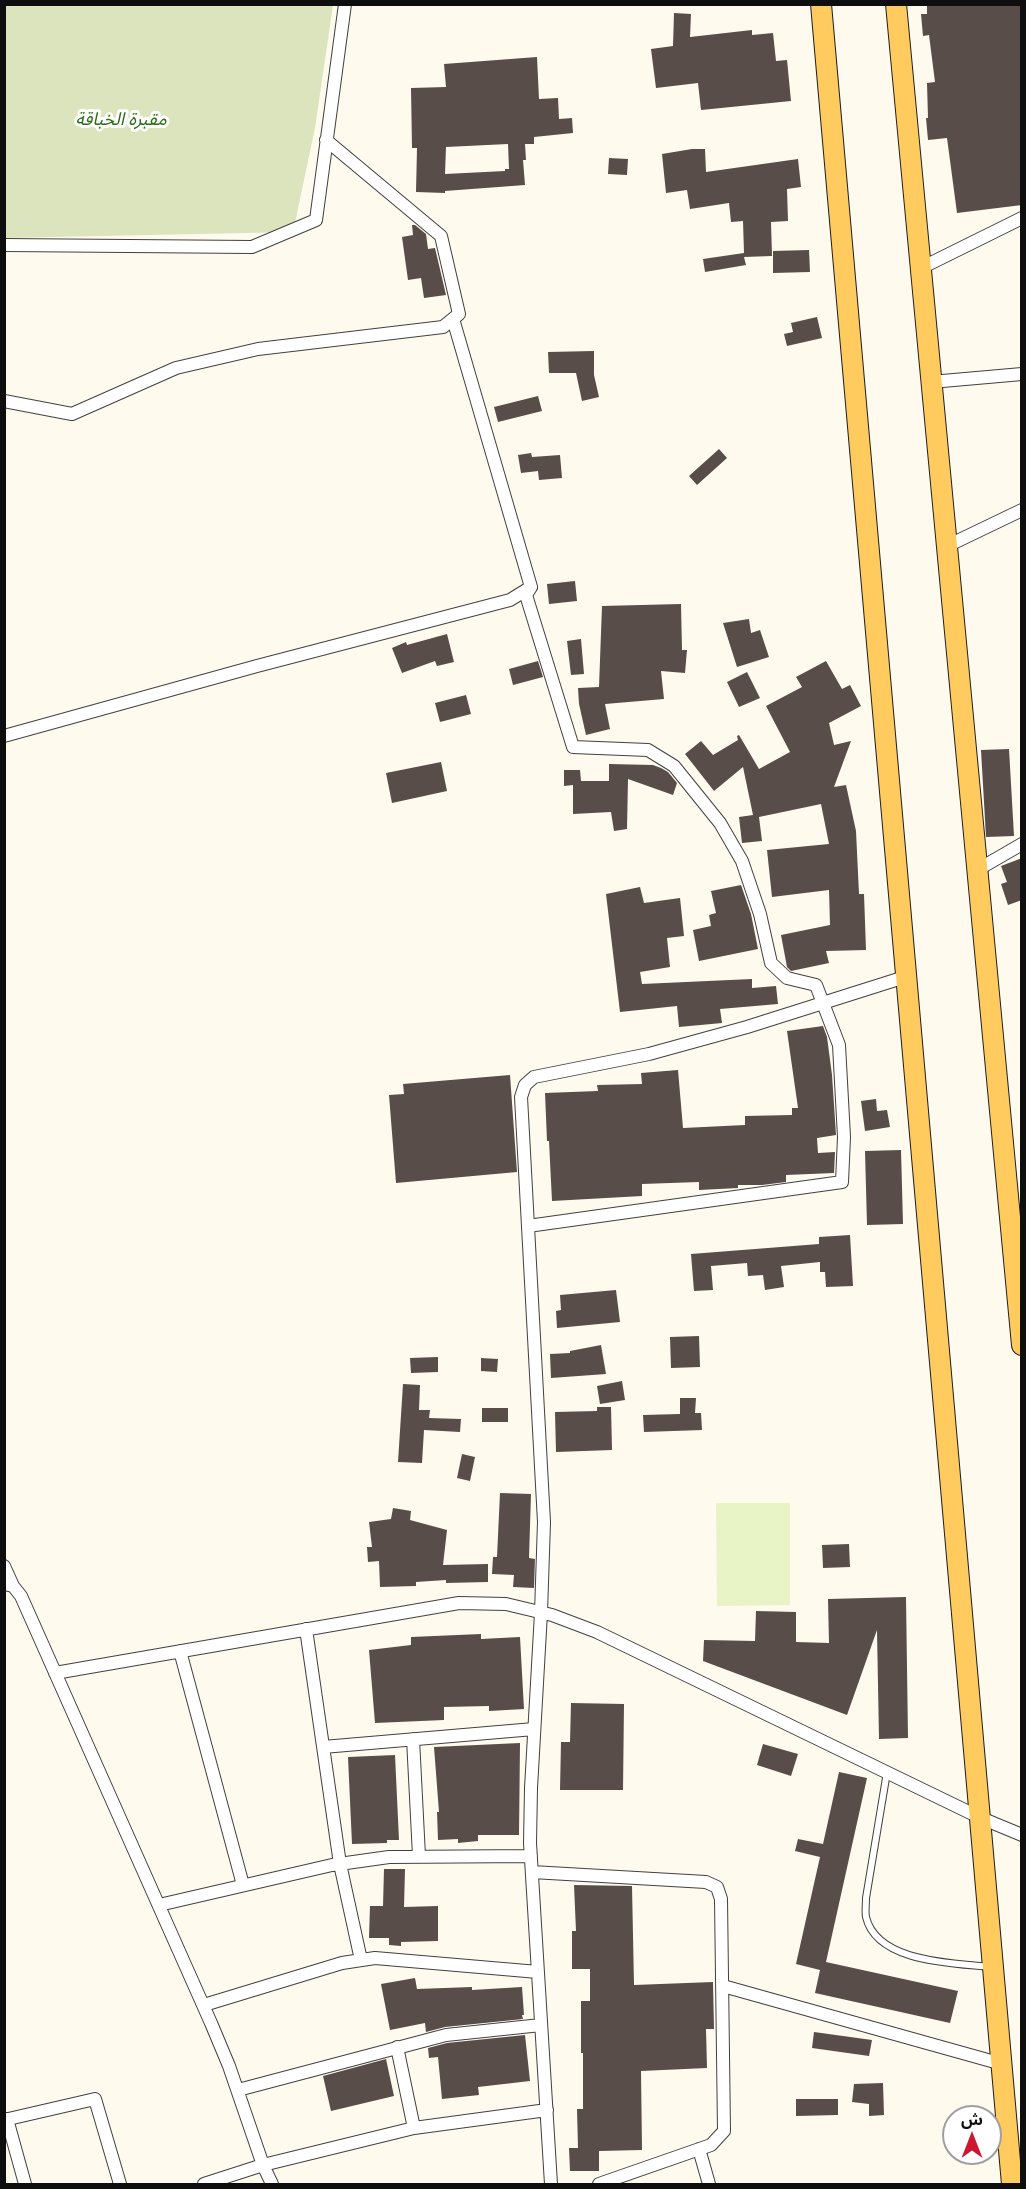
<!DOCTYPE html>
<meta charset="utf-8">
<style>
body{margin:0}
#map{position:relative;width:1026px;height:2189px;overflow:hidden;background:#fffaee;font-family:"PT Serif","Noto Sans Arabic",serif}
canvas{display:block}
.frame{position:absolute;inset:0;border:6px solid #0e0e0e;pointer-events:none}
.north{position:absolute;left:942px;top:2105px;width:60px;height:60px;box-sizing:border-box;background:#fff;border:2px solid #9f9f9f;border-radius:50%;rotate:0deg;font-size:16px;font-weight:700;line-height:24px;text-align:center;color:#0e0e0e}
.north::after{content:'';display:block;margin:auto;width:21px;height:27px;background:#cd162f;clip-path:polygon(50% 0,100% 100%,50% 72%,0 100%)}
</style>
<div id="map">
<canvas width="1026" height="2189"></canvas>
<div class="frame"></div>
<div class="north">ش</div>
</div>
<script>
const g = document.querySelector('canvas').getContext('2d');
g.lineJoin = 'round';
function paint(path, color) { g.fillStyle = color; g.fill(path, 'evenodd'); }
function stroke(path, color, width, dash) { g.strokeStyle = color; g.lineWidth = width; g.lineCap = dash ? 'butt' : 'round'; g.setLineDash(dash || []); g.stroke(path); }
function write(font, color, halo, rows, align = 'center') {
  g.font = font + ' "PT Serif","Noto Sans Arabic",serif'; g.lineWidth = 6; g.setLineDash([]); g.textBaseline = 'middle'; g.strokeStyle = halo; g.fillStyle = color; for (const [text, x, y, turn = 0] of rows) {
    g.save(); g.translate(x, y); g.rotate((+turn || 0) * Math.PI / 180); g.textAlign = isNaN(turn) ? turn : align; if (halo) g.strokeText(text, 0, 0); g.fillText(text, 0, 0); g.restore();
  }
}
const cemetery = new Path2D(`
 M4,5H333L315,128L293,232L5,238Z`);
const pitch = new Path2D(`
 M716,1503H790V1605L717,1606Z`);
const building = new Path2D(`
 M927,4H1022V205L957,213L947,138L928,140L926,118H928L927,83L935,82L929,35L923,36L921,14H927Z
 M674,13L691,14L690,37L752,30V35L773,33L776,61L787,60L791,101L701,110L698,83L656,88L651,49L673,46Z
 M537,57L539,99L558,98L559,119L572,118L573,133L534,137V144H525L526,160H523L525,185L445,191V193L416,192L417,148H412L411,88L446,87L444,64ZM508,144L509,169H505V171L445,174L446,147Z
 M692,149H705L706,172L798,159L801,187L787,189L788,221L771,222L772,256L744,257L746,265L705,272L703,259L744,253L743,221L731,222L729,203L690,209L687,190L666,193L662,154Z
 M609,158L628,159L627,175L608,174Z
 M412,225H415L426,234L428,249L435,248L446,295L424,298L421,278L408,280L402,237L413,235Z
 M809,250L810,272L773,273V251Z
 M817,317L822,338L787,346L784,334L793,332L791,323Z
 M594,351V375L599,397L582,401L576,373H549L548,352Z
 M538,396L542,411L498,422L494,407Z
 M719,449L727,458L697,485L689,476Z
 M531,453L532,457L560,455L562,478L539,480L538,471L521,473L518,455Z
 M575,581L577,601L549,604L547,584Z
 M681,604L682,650H687L685,673L661,671L664,699L605,704L610,729L586,735L579,704L578,688L599,687L602,606Z
 M749,619L751,633L760,630L769,657L737,667L723,623Z
 M447,634L454,662L437,666L435,661L402,673L392,648L406,642L407,645Z
 M581,639L584,674L571,675L567,641Z
 M538,661L543,677L513,685L509,669Z
 M826,661L842,689L850,685L861,706L829,723L834,745L851,741L834,787L846,785L856,831L859,894H864L866,950L826,951L829,963L791,971L787,967L781,935L830,925L829,890L772,897L767,850L829,844L821,804L759,817L762,841L742,843L739,817L753,815L743,767L714,791L685,754L701,741L713,755L738,740L737,736L739,735L759,769L790,752L766,706L802,687L796,677Z
 M747,672L760,698L739,707L727,682Z
 M466,695L471,714L440,722L435,703Z
 M1009,749L1014,836L986,837L981,750Z
 M441,762L447,791L392,803L386,773Z
 M609,764L653,765L661,768L668,772L677,783L673,795L628,779L627,829L614,831L611,812L573,814V785L564,786V770H580L581,781H609Z
 M1022,858V900L1008,905L1001,884L1007,882L1001,866Z
 M741,885L751,914L758,949L699,961L693,930L711,926L709,915L716,913L711,891Z
 M640,887L644,903L680,898L684,936L667,938L670,967L640,972L642,984L752,979V988L776,986L778,1004L720,1009L722,1023L679,1027L677,1006L620,1012L606,894Z
 M823,1026L827,1037L832,1075L836,1135L817,1138L818,1153L835,1152L834,1173L786,1175V1182L762,1185H738V1188L699,1190V1182L642,1184V1196L552,1201L549,1141H547L545,1093L598,1091L597,1085L642,1084L641,1073L678,1070L683,1128L745,1125V1116L792,1115V1108H798L787,1031Z
 M510,1075L517,1172L396,1183L389,1095L404,1094L403,1084Z
 M876,1099L877,1111L887,1110L890,1127L865,1131L861,1101Z
 M901,1150L903,1224L867,1225L865,1151Z
 M850,1235L853,1286L826,1287L825,1272H820V1262L781,1266L784,1287L765,1290L763,1275L748,1276L747,1263L711,1266L713,1290L694,1291L691,1254L819,1244V1237Z
 M616,1290L620,1322L557,1328L556,1311L561,1310L560,1295Z
 M699,1336L700,1367L671,1368L670,1337Z
 M601,1345L606,1374L551,1378L550,1354L570,1353V1351Z
 M438,1357V1372L411,1373L410,1358Z
 M481,1358L498,1359L497,1372L481,1371Z
 M622,1381L625,1400L600,1404L597,1386Z
 M403,1384L420,1385L419,1410H430L429,1418L461,1419L460,1432L424,1430L422,1463L398,1462Z
 M680,1398H696L695,1413H701L702,1430L644,1432L643,1415L680,1414Z
 M597,1407H611L612,1450L556,1452L555,1412L597,1411Z
 M482,1408H508V1422H482Z
 M462,1454L475,1457L470,1481L457,1478Z
 M500,1493L531,1494L529,1558L535,1559L534,1588L513,1587L514,1575L492,1574L493,1557H497Z
 M393,1508L411,1511L410,1520L447,1530L443,1565L488,1564V1582L446,1583V1580L416,1582V1586L380,1587L379,1561L368,1562L367,1547H372L369,1522L391,1519Z
 M849,1544L850,1567L823,1568L822,1545Z
 M906,1597L908,1738L879,1739L877,1630L847,1715L703,1661L704,1640L755,1641L756,1611L796,1612V1642L829,1643L828,1599Z
 M481,1634V1639L520,1637L524,1709L489,1711V1706L444,1707V1720L375,1723L369,1650L411,1645V1637Z
 M571,1703L624,1704L623,1790H560L561,1742H570Z
 M520,1743L519,1835H478V1841L458,1843V1839L438,1840L437,1812H439L434,1747Z
 M763,1744L798,1754L791,1776L757,1765Z
 M395,1755L399,1840H387V1843L352,1844L348,1757Z
 M839,1772L867,1778L826,1962L958,1991L950,2023L815,1993L820,1970L796,1964L820,1857L795,1851L798,1839L823,1844Z
 M384,1869H405L404,1907L438,1906V1941L401,1942V1946L389,1945V1938H369L370,1906H383Z
 M574,1885L632,1886L634,1985L713,1982L714,2029H706L707,2068L641,2071L642,2150L599,2151V2171H570L569,2148H578L577,2109H583V2053H581V2001H590V1969H572V1931H576Z
 M415,1978L417,1989L472,1987V1990L522,1987L524,2015H522L523,2019L445,2027L426,2032L425,2023L390,2030L381,1984Z
 M814,2032L872,2040L869,2056L812,2048Z
 M525,2035L530,2081L478,2087L479,2095L442,2099L438,2057L429,2058L428,2048L447,2043Z
 M386,2059L394,2096L331,2111L323,2076Z
 M883,2083L884,2115L869,2116V2104L852,2102L854,2084Z
 M796,2099H838V2115L796,2116Z`);
const lane = new Path2D(`
 M887,1772L866,1898C866,1904 865,1912 866,1917C877,1963 954,1963 990,1967`);
const street = new Path2D(`
 M4,245L252,247L316,220L345,4
 M921,268L1022,218
 M931,382L1022,374
 M4,401L72,414L176,368L258,349L443,327L459,314L441,236L326,140
 M947,546L1022,510
 M4,736L257,666L510,600L531,587L453,319
 M977,870L1022,844
 M528,1226L842,1182L844,1137L839,1045L816,985L787,978L771,963L760,914L742,861L720,823L674,766L648,750L573,747L526,595L531,587
 M4,1566L13,1586
 M4,1584L13,1586L21,1596L211,2023L229,2066L263,2165L414,2128L547,2110
 M306,1629L340,1864L361,1960
 M180,1651L243,1885
 M55,1673L459,1603L506,1604L552,1615L597,1632L981,1818L1022,1835
 M413,1739L419,1856
 M323,1747L534,1729
 M532,1872L706,1882L717,1887L721,1899L724,2131L711,2145L599,2184
 M159,1905L332,1865L389,1857L531,1856
 M723,1986L1002,2064
 M204,2005L342,1963L375,1958L538,1972
 M397,2047L414,2128
 M238,2090L446,2035L541,2025
 M7,2119L25,2184
 M4,2120L95,2099L120,2184
 M699,2149L709,2184
 M204,2184L263,2165L272,2184
 M551,2184L530,1843L531,1788L541,1613L544,1522L521,1097L525,1085L534,1077L649,1054L747,1027L905,977`);
const primary = new Path2D(`
 M821,4L1012,2184
 M896,4L1022,1345`);
const parkNames = [
 ["مقبرة الخباقة",121,120]
];
paint(cemetery, '#dbe4bc');
paint(pitch, '#e8f4c6');
paint(building, '#584d49');
stroke(lane, '#414141', 8);
stroke(street, '#414141', 14);
stroke(primary, '#1f1f1f', 22);
stroke(lane, '#fff', 6);
stroke(street, '#fff', 12);
stroke(primary, '#ffca5e', 20);
write('italic 18px', '#306d17', '#fff', parkNames);
</script>
